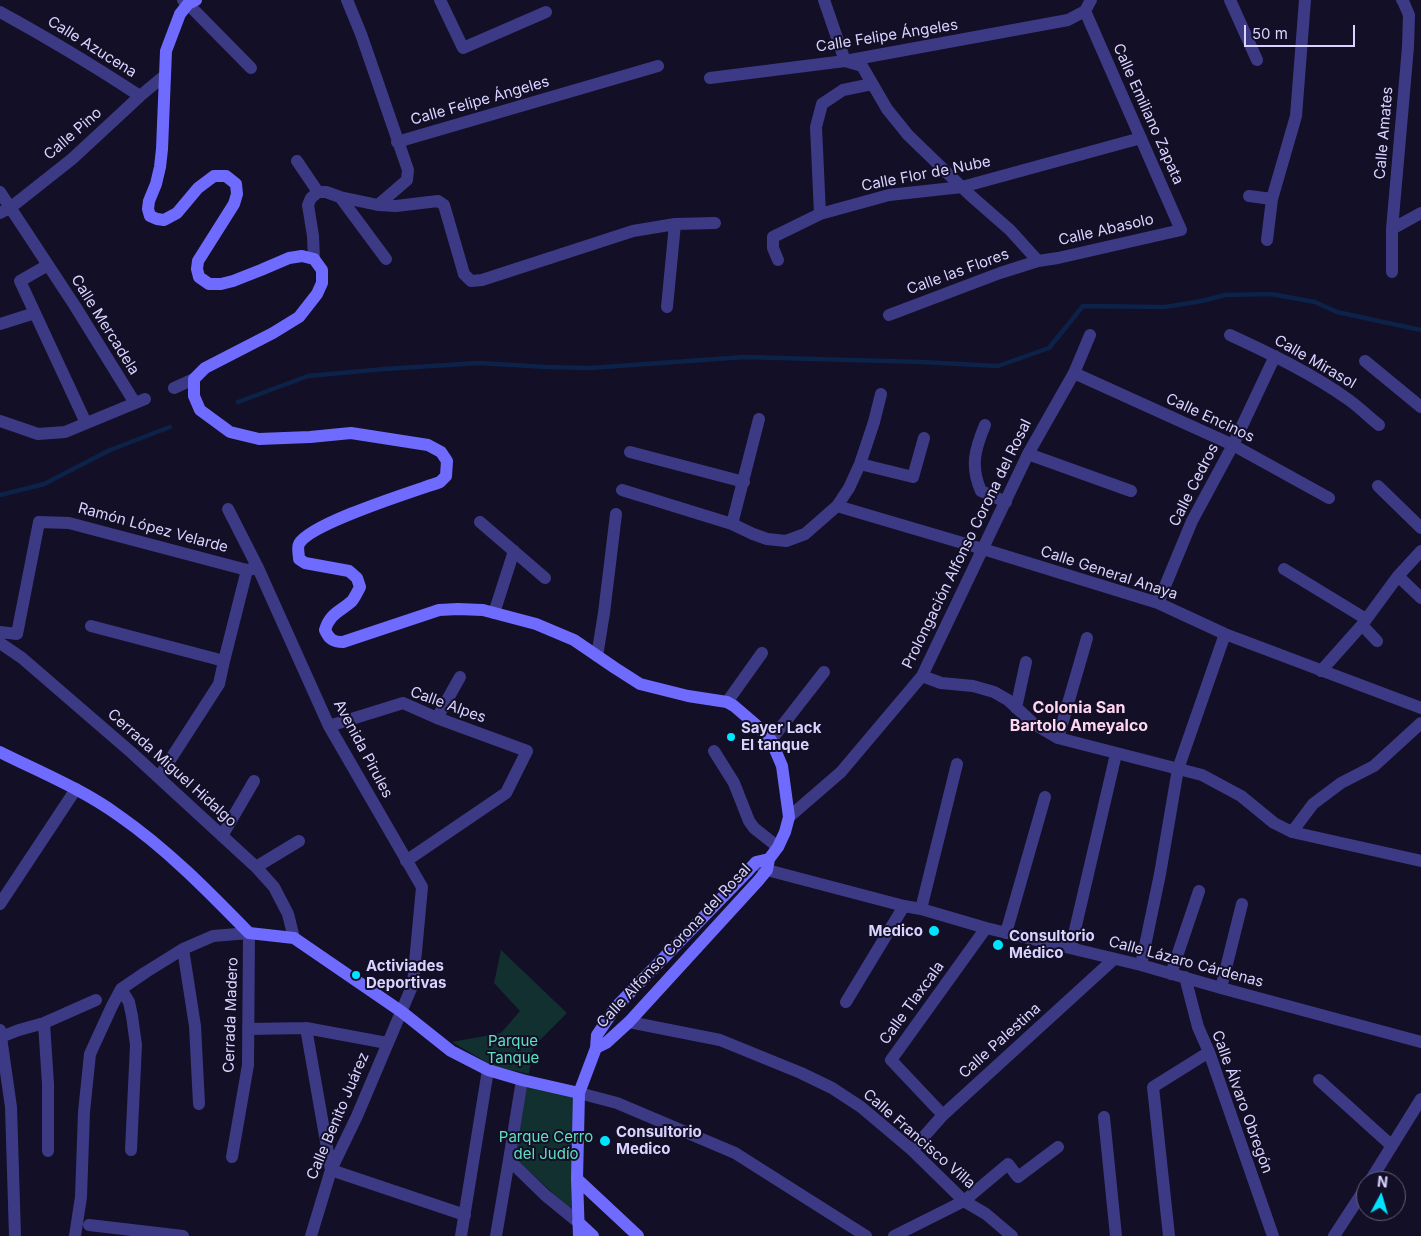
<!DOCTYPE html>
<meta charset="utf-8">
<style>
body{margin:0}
#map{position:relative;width:1421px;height:1236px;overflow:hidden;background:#130f26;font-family:Inter,sans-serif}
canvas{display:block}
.north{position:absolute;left:1356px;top:1171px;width:50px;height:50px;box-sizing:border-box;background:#130f26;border:1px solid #625e7d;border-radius:50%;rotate:6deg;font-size:14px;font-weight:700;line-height:20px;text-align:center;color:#d9d4ff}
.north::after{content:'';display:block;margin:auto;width:18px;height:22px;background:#00e5ff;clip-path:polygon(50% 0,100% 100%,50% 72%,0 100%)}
.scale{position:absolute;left:1244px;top:25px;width:111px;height:22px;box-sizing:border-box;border:2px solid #d9d4ff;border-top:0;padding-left:6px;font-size:15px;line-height:18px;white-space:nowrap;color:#d9d4ff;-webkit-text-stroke:4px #130f26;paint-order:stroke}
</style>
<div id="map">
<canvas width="1421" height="1236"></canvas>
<div class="north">N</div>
<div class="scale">50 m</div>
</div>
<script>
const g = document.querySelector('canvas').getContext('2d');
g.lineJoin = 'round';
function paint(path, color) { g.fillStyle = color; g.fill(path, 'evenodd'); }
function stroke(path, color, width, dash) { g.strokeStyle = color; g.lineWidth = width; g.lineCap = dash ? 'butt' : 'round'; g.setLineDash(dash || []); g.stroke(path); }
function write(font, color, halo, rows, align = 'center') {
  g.font = font + ' Inter,sans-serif'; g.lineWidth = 4; g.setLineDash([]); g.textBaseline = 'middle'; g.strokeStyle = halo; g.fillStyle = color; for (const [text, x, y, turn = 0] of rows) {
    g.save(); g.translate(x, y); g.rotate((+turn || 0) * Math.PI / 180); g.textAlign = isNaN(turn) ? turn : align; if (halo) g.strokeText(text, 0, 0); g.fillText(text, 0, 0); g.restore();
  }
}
const green = new Path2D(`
 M501,950L567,1013L533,1047L529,1074L493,1066L452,1042L501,1033L520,1011L494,983Z
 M527,1085L575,1097L572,1211L515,1158Z`);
const stream = new Path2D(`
 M238,402L308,376L384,369L479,363L547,367L590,368L745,357L921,362L998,366L1049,348L1083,306L1165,307L1202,301L1225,295L1271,294L1315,302L1337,312L1421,330
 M0,495L44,484L110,450L170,427`);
const street = new Path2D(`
 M183,0L188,4L251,68
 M347,0L361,34L408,170L407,180L378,205
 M440,0L463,48L546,12
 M824,0L845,61L862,66L887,109L908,135L970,195L1010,230L1038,261
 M1230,0L1257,60
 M0,12C48,38 94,66 140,96
 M710,78L845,61L1068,20L1085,11L1091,0
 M397,142L658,66
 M297,161L318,192
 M0,192L75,306L135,403
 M318,192H326L340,197L378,205L396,206L438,201L444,205L464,274L471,281L482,280L633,231L675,224L715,223
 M1249,196L1272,199
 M340,197L386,259
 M0,213L10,208L72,159L140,96L164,76
 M820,214L816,127L822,104L843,90L872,84
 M1392,229L1421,213
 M1267,240L1272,199L1296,116L1305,0
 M314,259L313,236L308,205L311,198L318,192
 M778,260L773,248V237L820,214L889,195L962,187L1141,138
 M48,265L20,281L86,423
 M1392,272V229L1408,47L1409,15L1403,1L1402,0
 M667,307L675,224
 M889,315L1000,273L1038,261L1058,258L1181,230L1085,11
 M0,324L35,313
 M1230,335C1271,354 1313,374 1349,400C1360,408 1369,417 1379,425
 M1365,361L1421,407
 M1074,373L1233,445L1329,498
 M174,388L194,379
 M0,421L38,434L65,432L145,399
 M985,425C975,449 970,466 981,491L1006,502
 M630,452L744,482
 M1028,454L1131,491
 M860,464L913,477L924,438
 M1378,486L1421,528
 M622,490L732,524L753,534L767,539L786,541L805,534L837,506L849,488L860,464L874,422L881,394
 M837,506L983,549L1158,603L1225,634L1421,708
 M228,509L258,568L329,726L422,887L413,984L357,1116L331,1170L311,1236
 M480,522L545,578
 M732,524L759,419
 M1284,569L1366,619
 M1398,576L1421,598
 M1158,603L1192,521L1233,445L1275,356
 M494,613L514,551
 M1362,625L1377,641
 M91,626L224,661
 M0,632L17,634L39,522L69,523L247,570L258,568
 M0,643L22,658L132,753L256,867L274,887L288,914L294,938
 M597,656L604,613L616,514
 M1321,671L1362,625L1398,576L1421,551
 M922,676L941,683L973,686L994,692L1008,700L1034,724L1058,738L1202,775L1241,796L1274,823L1292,832L1421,861
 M727,702L762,653
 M1016,708L1026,662
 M437,718L460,677
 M329,726L403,703L437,718L527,751L506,793L406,861
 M1058,738L1087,638
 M771,740L824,672
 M714,751L734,783L749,821L754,828L778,847
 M159,777L219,684L224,661L247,570
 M789,817L841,772L922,676L1028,454L1074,373L1090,335
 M1292,832L1313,804L1341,783L1374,766L1421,723
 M222,836L254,781
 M758,864L767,870L904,906L921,909L986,928L1141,965L1221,988L1421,1042
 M256,867L299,841
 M0,904L76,789
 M921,909L957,764
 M1006,933L1045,797
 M1071,947L1116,754
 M183,949L195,1026L199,1104
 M1141,965L1160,874L1178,769L1225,634
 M1171,974L1199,891
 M1185,977L1198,1027L1209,1052L1273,1236
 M1221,988L1242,904
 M121,989L129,1002L132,1016L136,1045L131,1150
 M846,1002L904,906
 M629,1022L720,1040L801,1073L832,1088L861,1107L912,1150L964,1201L986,1214L1012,1236
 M44,1023L48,1084V1151
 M306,1028L331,1170L465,1215
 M248,1029L306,1028L387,1043
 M0,1030L11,1107L15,1236
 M1,1037L19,1030L44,1023L96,1000
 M1319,1080L1392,1146
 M579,1093L617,1103L735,1153L866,1236
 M943,1115L891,1060L986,928
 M1104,1117L1116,1236
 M912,1150L943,1115L1114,959
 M509,1160L545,1195L578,1222
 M1370,1181L1421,1099
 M89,1225L183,1236
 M75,1236L81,1197L84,1112L90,1054L112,1006L121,989L146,972L183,949L213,936L249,933L248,1065L232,1157
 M461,1236L488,1070
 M496,1236L509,1160L522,1080
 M894,1236L964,1201L1008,1164L1018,1177L1058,1147
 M1169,1236L1153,1087L1209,1052
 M1334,1236L1366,1187`);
const secondary = new Path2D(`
 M196,0L188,4L180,14L166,51L162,149L160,167L156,184L149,201L148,209L150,216L157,219L164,220L177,213L198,188L214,176H226L236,184L237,194L234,204L198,261L197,269L199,277L209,284H221L233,281L261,270L289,258L302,256L314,259L322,270V283L317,294L299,317L273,333L205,368L194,379V396L200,410L230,432L259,439L310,437L351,433L428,445L441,452L447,461L446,476L440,482C415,491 310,523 299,544C297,548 299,554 299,559L305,563L349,571L357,578L360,587C358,591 355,597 352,601C340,612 330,613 325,630C329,639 333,642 343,642L439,610L458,609L483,610L536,624L574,640L615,668L640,684L688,696L727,702L734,706L755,724L771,740L782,766L789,817L785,832L778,847L769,859L767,870L758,881L629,1022L606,1043L596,1048
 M0,752C40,772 82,789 118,815C167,849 208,891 249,933L294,938L402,1012L451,1051L488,1070L522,1080L579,1093
 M577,1179L638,1236
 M578,1222L593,1236
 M579,1236L577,1179L579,1093L596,1048L597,1035L616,1007L748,871L756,862L769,859`);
const markers = [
 [731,737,5,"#00e5ff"],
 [934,931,6,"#00e5ff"],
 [998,945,6,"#00e5ff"],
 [356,975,5,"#00e5ff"],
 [605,1141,6,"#00e5ff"]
];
const streetNames = [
 ["Calle Felipe Ángeles",887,36,-9],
 ["Calle Azucena",92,47,32],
 ["Calle Felipe Ángeles",480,101,-16],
 ["Calle Emiliano Zapata",1148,114,66],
 ["Calle Amates",1384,133,-85],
 ["Calle Pino",73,134,-41],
 ["Calle Flor de Nube",926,174,-11],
 ["Calle Abasolo",1106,230,-13],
 ["Calle las Flores",958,272,-20],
 ["Calle Mercadela",105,325,58],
 ["Calle Mirasol",1315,362,30],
 ["Calle Encinos",1210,418,25],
 ["Calle Cedros",1194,485,-63],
 ["Ramón López Velarde",153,528,15],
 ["Prolongación Alfonso Corona del Rosal",967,544,-64],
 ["Calle General Anaya",1109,573,18],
 ["Calle Alpes",448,705,20],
 ["Avenida Pirules",363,749,62],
 ["Cerrada Miguel Hidalgo",172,768,42],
 ["Calle Alfonso Corona del Rosal",674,946,-47],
 ["Calle Lázaro Cárdenas",1186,962,15],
 ["Calle Tlaxcala",912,1003,-54],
 ["Cerrada Madero",231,1015,-88],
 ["Calle Palestina",1000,1041,-42],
 ["Calle Álvaro Obregón",1242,1102,70],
 ["Calle Benito Juárez",338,1116,-67],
 ["Calle Francisco Villa",919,1139,41]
];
const poiNames = [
 ["Sayer Lack",741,728],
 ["El tanque",741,745],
 ["Medico",923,931,"right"],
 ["Consultorio",1009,936],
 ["Médico",1009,953],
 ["Activiades",366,966],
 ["Deportivas",366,983],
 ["Consultorio",616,1132],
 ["Medico",616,1149]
];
const parkNames = [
 ["Parque",513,1041],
 ["Tanque",513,1058],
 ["Parque Cerro",546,1137],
 ["del Judío",546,1154]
];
const neighbourhoodNames = [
 ["Colonia San",1079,708],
 ["Bartolo Ameyalco",1079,726]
];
paint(green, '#12302f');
stroke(stream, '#0c2248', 4.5);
stroke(street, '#3d3a85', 12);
stroke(secondary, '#6f6bff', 12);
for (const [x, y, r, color] of markers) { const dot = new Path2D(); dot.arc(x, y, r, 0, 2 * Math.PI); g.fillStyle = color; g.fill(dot); stroke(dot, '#130f26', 2); }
write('15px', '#d9d4ff', '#130f26', streetNames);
write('bold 15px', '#d9d4ff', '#130f26', poiNames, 'left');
write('15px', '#5fe0c0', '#130f26', parkNames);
write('bold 16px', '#ffd6f0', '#130f26', neighbourhoodNames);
</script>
